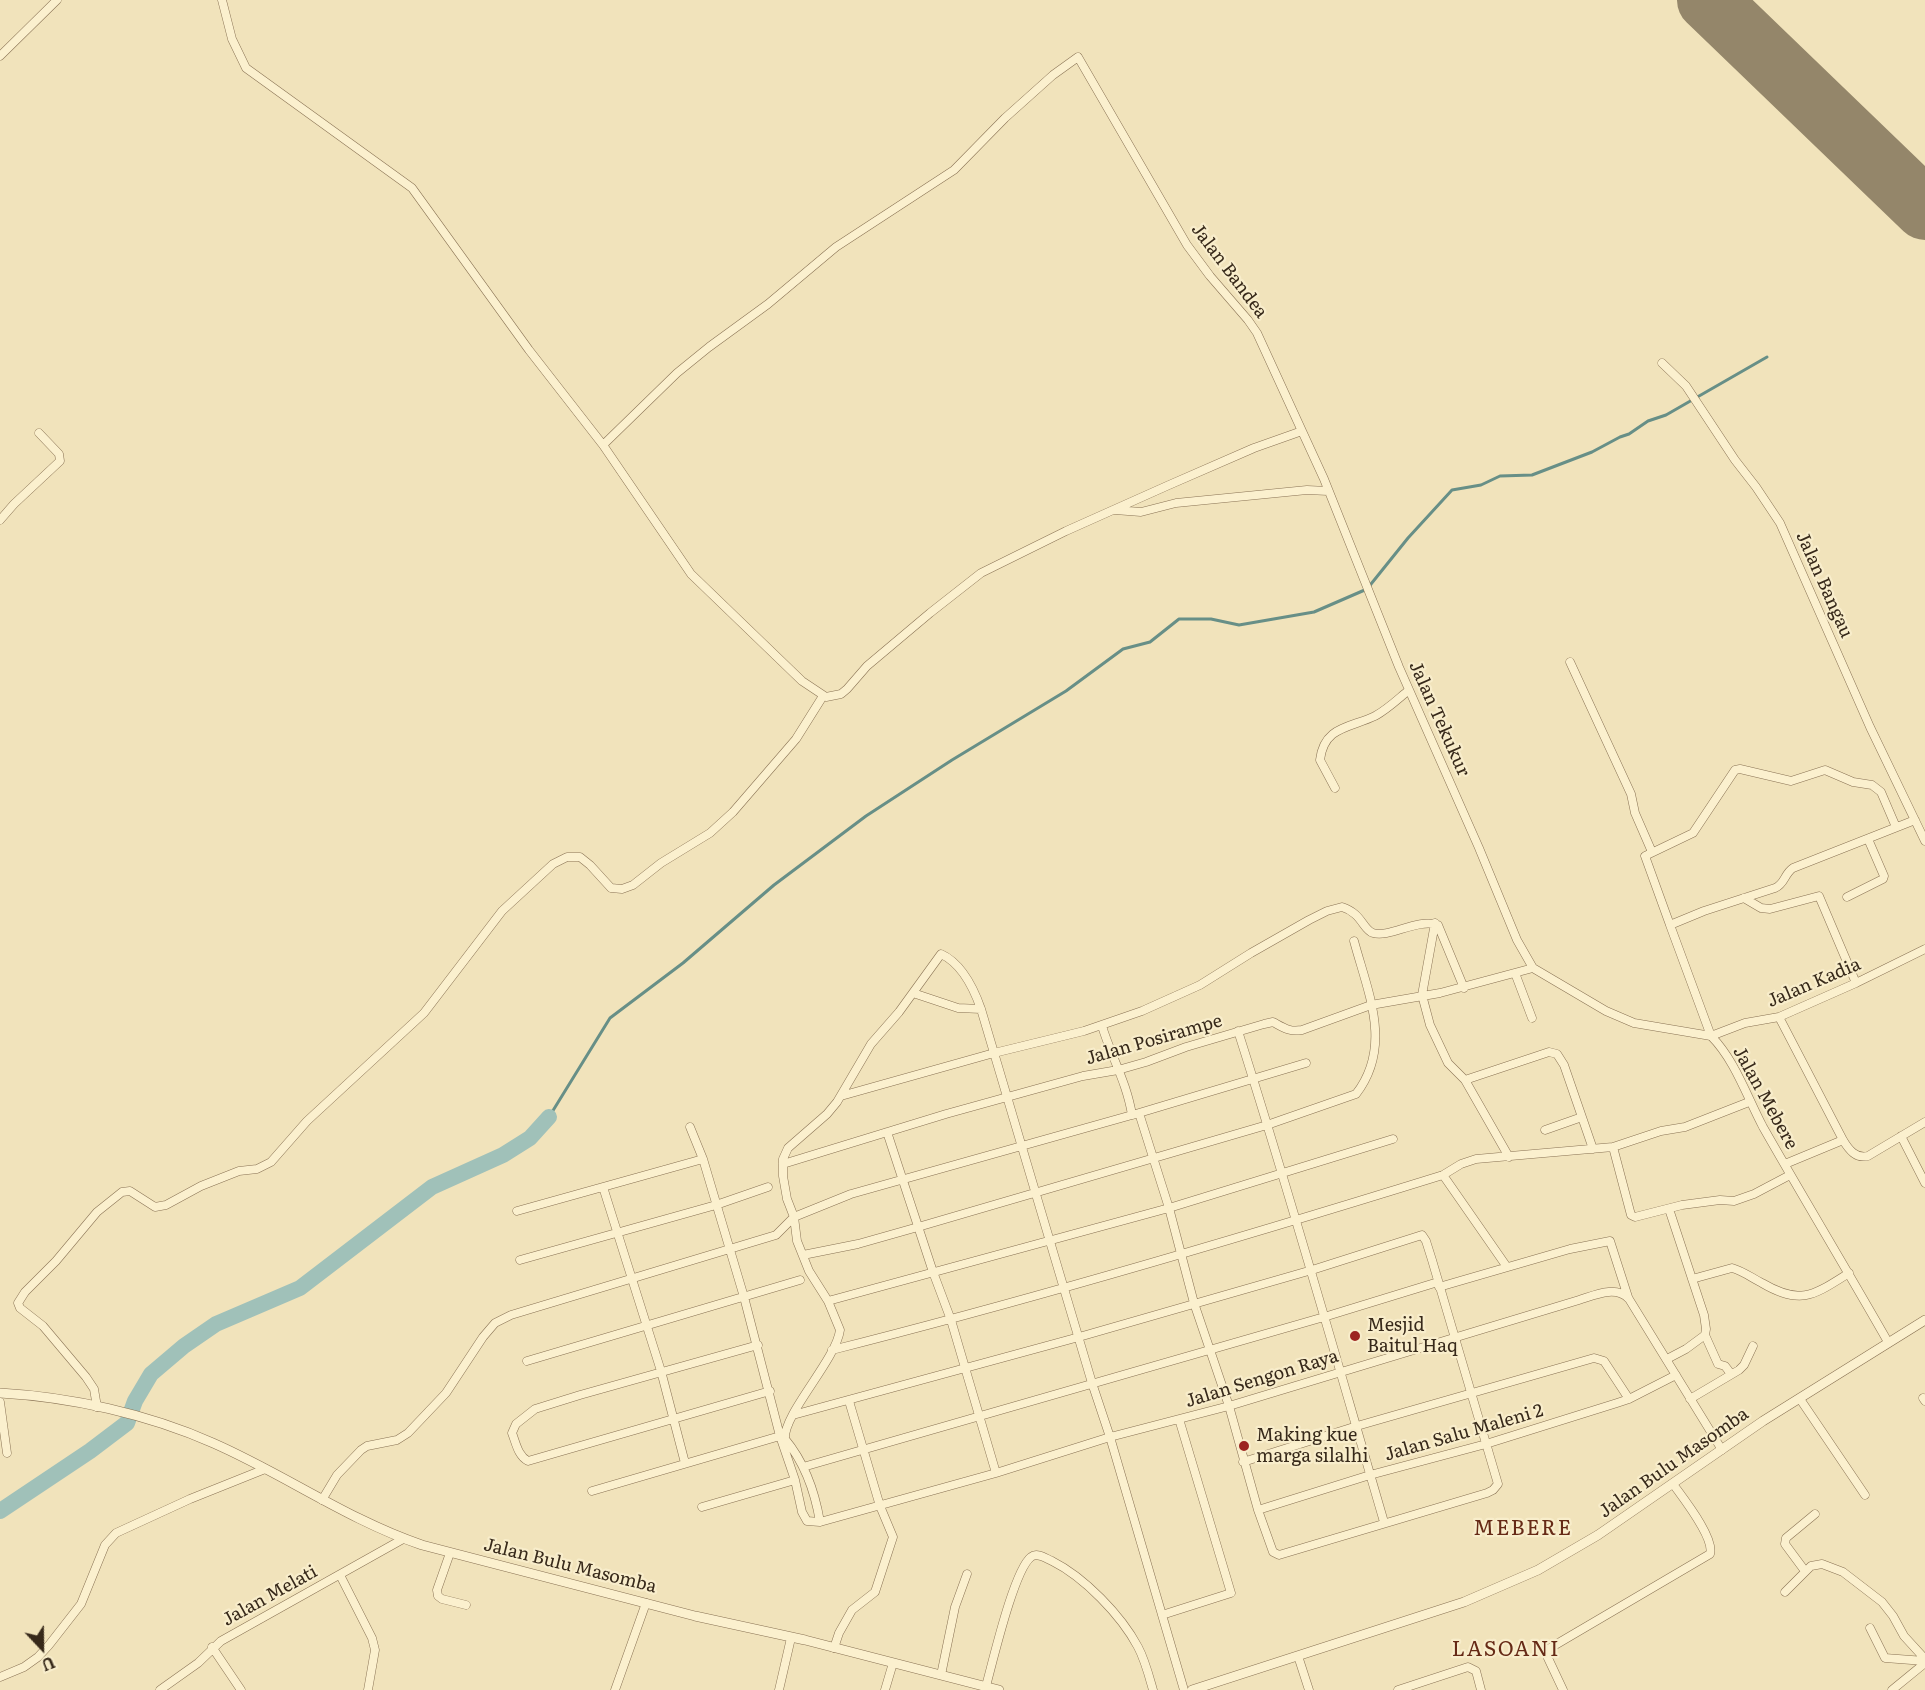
<!DOCTYPE html>
<style>
body{margin:0}
#map{position:relative;width:1925px;height:1690px;overflow:hidden;background:#f1e3bb;font-family:Literata,serif}
canvas{display:block}
.north{position:absolute;left:12px;top:1618px;width:60px;height:60px;-webkit-text-stroke:4px #f8edcb;paint-order:stroke;rotate:158deg;font-size:16px;font-weight:700;line-height:24px;text-align:center;color:#37291a}
.north::after{content:'';display:block;margin:auto;width:21px;height:27px;background:#37291a;clip-path:polygon(50% 0,100% 100%,50% 72%,0 100%)}
</style>
<div id="map">
<canvas width="1925" height="1690"></canvas>
<div class="north">U</div>
</div>
<script>
const g = document.querySelector('canvas').getContext('2d');
g.lineJoin = 'round';
function stroke(path, color, width, dash) { g.strokeStyle = color; g.lineWidth = width; g.lineCap = dash ? 'butt' : 'round'; g.setLineDash(dash || []); g.stroke(path); }
function write(font, color, halo, rows, align = 'center') {
  g.font = font + ' Literata,serif'; g.lineWidth = 4.5; g.setLineDash([]); g.textBaseline = 'middle'; g.strokeStyle = halo; g.fillStyle = color; for (const [text, x, y, turn = 0] of rows) {
    g.save(); g.translate(x, y); g.rotate((+turn || 0) * Math.PI / 180); g.textAlign = isNaN(turn) ? turn : align; if (halo) g.strokeText(text, 0, 0); g.fillText(text, 0, 0); g.restore();
  }
}
const stream = new Path2D(`
 M549,1117L610,1018L683,963L774,885L866,816L952,760L1066,691L1123,649L1150,642L1179,619H1211L1239,625L1314,612L1367,589L1408,538L1452,490L1481,485L1500,476L1532,475L1592,452L1620,437L1629,434L1648,421L1666,415L1767,357`);
const river = new Path2D(`
 M0,1511L90,1451L127,1423L135,1401L151,1374L184,1346L216,1324L300,1288L432,1187L503,1155L530,1138L549,1117`);
const runway = new Path2D(`
 M1708,0L1925,209`);
const minor = new Path2D(`
 M222,0L232,39L246,68L412,188L529,350L603,445L691,574L802,681L826,697L841,694L847,689L867,666L930,613L981,573L1066,531L1169,485L1254,448L1302,431
 M0,56L57,0
 M1662,363L1686,386L1735,460L1756,487L1780,523L1870,727L1925,841
 M603,445L677,373L709,347L768,304L836,247L954,170L1005,118L1053,75L1078,57L1187,245L1210,276L1248,320L1257,333L1324,479L1399,667L1479,848L1517,940L1533,968
 M1115,510L1141,512L1176,503L1307,490L1328,491
 M0,520L14,504L60,461L59,454L39,433
 M1570,662L1631,794L1635,813L1652,852
 M1335,788L1320,760C1324,726 1350,728 1375,716C1388,709 1399,698 1409,690
 M1915,820L1793,868C1784,874 1785,884 1775,888L1704,911L1670,925L1711,1036L1745,1023L1779,1017L1856,983L1925,949
 M1847,897L1883,879L1884,876L1868,839
 M1744,898L1761,908L1770,909L1819,896L1856,983
 M1435,923L1422,995L1430,1025L1448,1063L1465,1080L1509,1157
 M1670,925L1645,856L1693,833L1735,770L1740,769L1791,781L1825,770L1853,782L1872,785L1881,792L1896,827
 M1533,968L1606,1011L1634,1023L1711,1036C1735,1060 1747,1097 1763,1127C1804,1199 1847,1270 1888,1342
 M1515,973L1532,1018
 M913,993L958,1008L981,1009
 M1779,1017L1843,1140C1849,1150 1856,1159 1868,1156L1925,1122
 M1102,1026C1111,1056 1127,1083 1132,1115
 M1238,1031C1290,1194 1336,1358 1384,1522
 M1465,1080L1549,1052L1557,1054L1564,1065L1593,1149
 M841,1096L994,1053L1084,1031L1142,1011L1200,985L1251,953L1309,920L1327,911L1342,907C1362,913 1363,930 1373,933C1390,938 1417,918 1438,925L1464,988
 M690,1127L703,1159L744,1297L780,1436L795,1480L802,1512L807,1521L820,1522L996,1473L1110,1437L1229,1406L1579,1300C1595,1295 1616,1285 1629,1299L1722,1450
 M1545,1130L1582,1117
 M887,1132L933,1272L951,1320L996,1473
 M1901,1136L1925,1183
 M1613,1147L1631,1215L1635,1217L1682,1205L1720,1200L1734,1201L1754,1194L1790,1175
 M783,1164L946,1114L1083,1076L1118,1070L1146,1062L1186,1047L1264,1024L1273,1022C1284,1028 1289,1032 1302,1030L1371,1005L1440,993L1533,968
 M1785,1164L1843,1140
 M1443,1175L1507,1267
 M603,1187L661,1371L685,1463
 M1669,1209L1704,1315L1706,1329L1705,1335L1718,1364L1725,1366L1731,1374
 M517,1211L703,1159
 M803,1255L858,1244L918,1227L1267,1125L1356,1094C1393,1046 1368,993 1354,941
 M520,1260L716,1205L768,1187
 M1692,1279L1732,1268C1743,1271 1752,1278 1762,1283C1801,1306 1814,1295 1849,1273
 M1439,1287L1570,1249L1610,1241L1628,1297
 M828,1301L1169,1208L1393,1139
 M758,1345L580,1395L535,1409L516,1424L512,1433C516,1443 518,1456 528,1461L770,1391
 M832,1350C1038,1298 1240,1238 1443,1175L1461,1164L1476,1159L1613,1147L1661,1131L1685,1127L1749,1102
 M1667,1359L1686,1349L1705,1335
 M527,1361L800,1280
 M1923,1398L1925,1401
 M1690,1399L1739,1370L1744,1365L1753,1346
 M1800,1399L1865,1495
 M0,1402L7,1453
 M97,1407L94,1389L86,1377L43,1326L20,1308L18,1303L25,1292L56,1261L97,1212L122,1192L130,1191L155,1207L166,1205L201,1186L239,1171L257,1169L271,1162L307,1121L424,1013L502,911L553,864L567,857H580L590,865L611,888L622,889L633,885L661,863L710,833L733,812L796,739L823,696
 M793,1415L1079,1337L1312,1270L1422,1235L1426,1241L1432,1260L1498,1484L1493,1490L1487,1493L1279,1555L1273,1552L1258,1510L1229,1406L1194,1303L1169,1208L1139,1113
 M1243,1462L1357,1426L1594,1358L1604,1361L1629,1399
 M803,1467L1324,1317L1438,1282
 M592,1491L780,1436
 M322,1500L337,1475L361,1450L367,1446L397,1440L408,1433L446,1393L483,1337L495,1323L511,1315L776,1235L794,1217L851,1194L1139,1113L1306,1063
 M702,1507L795,1480
 M1258,1510L1370,1475L1486,1444L1617,1403L1629,1399L1676,1375
 M820,1522C815,1492 805,1463 785,1439C783,1414 836,1360 840,1330L828,1301L809,1271L797,1241L794,1217L787,1199L783,1176V1159L788,1148L827,1114L837,1102L871,1044L899,1012L941,954C961,963 974,989 981,1009L1092,1383L1110,1437L1184,1690
 M450,1553L437,1590L438,1596L442,1599L466,1605
 M1805,1571L1785,1544L1786,1538L1815,1514
 M340,1575L372,1638L375,1650L368,1690
 M1785,1592L1811,1566L1822,1564L1843,1572L1882,1602L1893,1616L1904,1636L1925,1659
 M1162,1615L1231,1593L1179,1419
 M1870,1628L1885,1658L1925,1661
 M212,1647L241,1690
 M834,1648L839,1633L852,1610L875,1592L893,1537L880,1506L849,1401
 M1298,1656L1309,1690
 M941,1675L955,1607L967,1574
 M0,1677L24,1667L38,1657L49,1645L81,1604L105,1545L116,1533L190,1499L265,1469
 M986,1686C993,1661 1014,1570 1031,1557C1037,1552 1045,1558 1052,1561C1084,1577 1121,1615 1138,1647C1145,1660 1149,1676 1153,1690
 M160,1690L198,1663L221,1641L403,1539
 M615,1690L646,1603
 M779,1690L791,1638
 M885,1690L893,1663
 M1398,1690L1468,1667L1476,1671L1481,1690
 M1563,1690L1547,1656L1550,1648L1710,1554C1715,1538 1683,1498 1673,1484
 M1892,1690L1925,1663`);
const tertiary = new Path2D(`
 M0,1393C71,1397 148,1414 213,1443C284,1474 348,1520 422,1545L695,1616L805,1640L999,1690
 M1192,1690L1464,1602L1538,1570L1598,1535L1763,1421L1925,1320`);
const markers = [
 [1355,1336,6,"#9c2420"],
 [1244,1446,6,"#9c2420"]
];
const streetNames = [
 ["Jalan Bandea",1229,271,53],
 ["Jalan Bangau",1824,585,66],
 ["Jalan Tekukur",1439,719,66],
 ["Jalan Kadia",1814,983,-23],
 ["Jalan Posirampe",1154,1040,-16],
 ["Jalan Mebere",1765,1098,61],
 ["Jalan Sengon Raya",1262,1379,-17],
 ["Jalan Salu Maleni 2",1464,1433,-16],
 ["Jalan Bulu Masomba",1674,1463,-35],
 ["Jalan Bulu Masomba",570,1566,14],
 ["Jalan Melati",270,1596,-29]
];
const poiNames = [
 ["Mesjid",1367,1326],
 ["Baitul Haq",1367,1347],
 ["Making kue",1256,1436],
 ["marga silalhi",1256,1457]
];
const quarterNames = [
 ["MEBERE",1523,1529],
 ["LASOANI",1506,1650]
];
stroke(stream, '#678f87', 3);
stroke(river, '#a0c1b9', 16);
stroke(runway, '#94866a', 62);
stroke(minor, '#897254', 9);
stroke(tertiary, '#897254', 10);
stroke(minor, '#fbf0ce', 8);
stroke(tertiary, '#fbf0ce', 9);
for (const [x, y, r, color] of markers) { const dot = new Path2D(); dot.arc(x, y, r, 0, 2 * Math.PI); g.fillStyle = color; g.fill(dot); stroke(dot, '#f8edcb', 2); }
write('18px', '#37291a', '#f8edcb', streetNames);
write('18px', '#37291a', '#f8edcb', poiNames, 'left');
g.letterSpacing = '1.5px';
write('21px', '#662a16', '#f8edcb', quarterNames);
g.letterSpacing = '0px';
</script>
